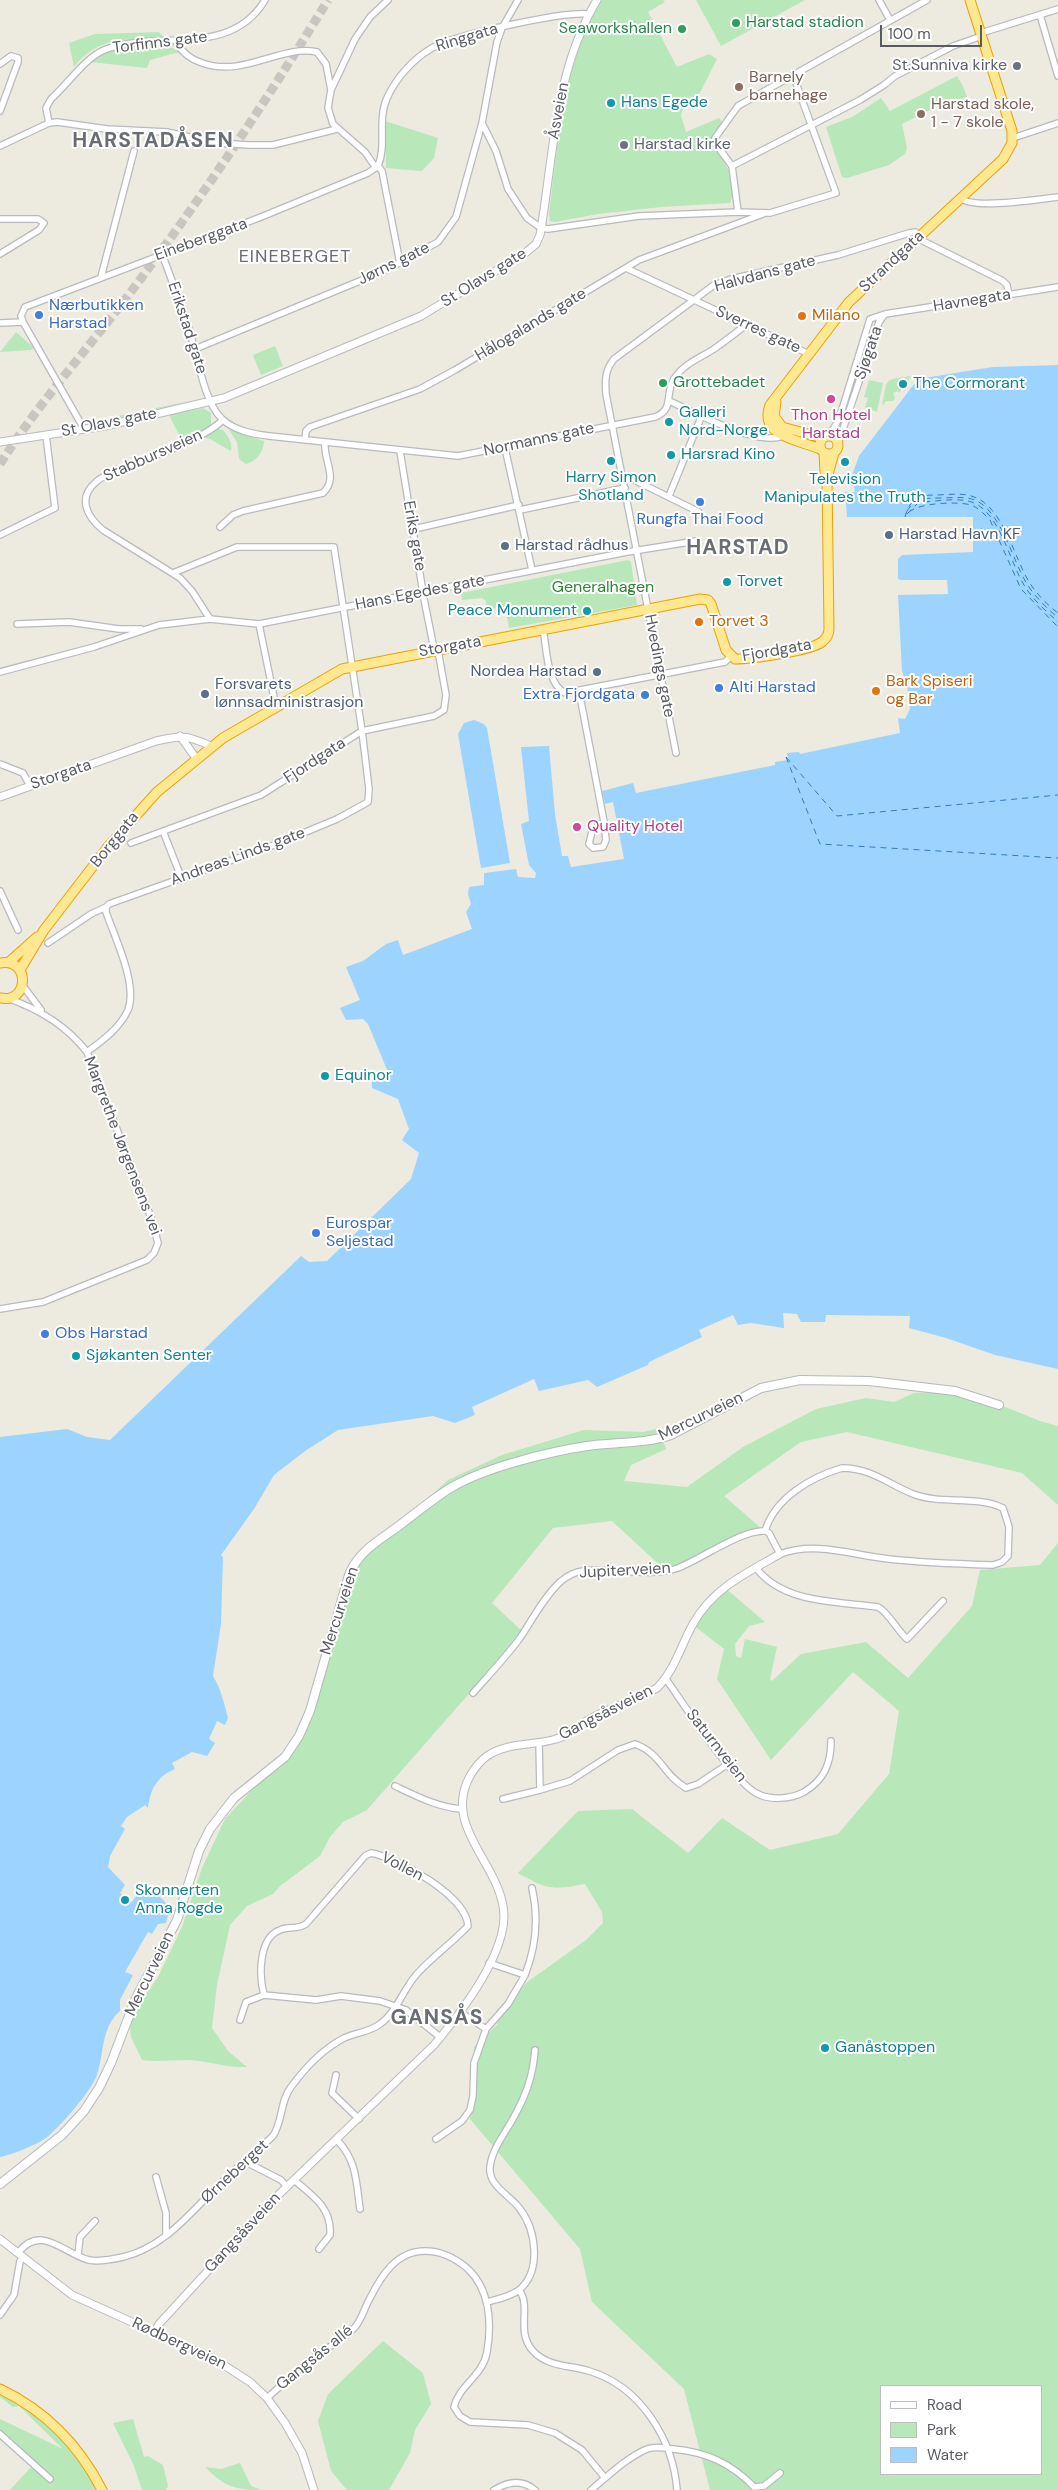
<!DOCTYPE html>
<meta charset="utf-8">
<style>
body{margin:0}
#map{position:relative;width:1058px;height:2490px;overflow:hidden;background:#edeadf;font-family:"DM Sans",sans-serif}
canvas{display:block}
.legend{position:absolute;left:880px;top:2385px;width:162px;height:90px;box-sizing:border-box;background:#fff;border:1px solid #bcbec0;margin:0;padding:6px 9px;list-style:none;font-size:15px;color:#585c61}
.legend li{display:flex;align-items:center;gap:10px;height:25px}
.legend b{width:25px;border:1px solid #bcbec0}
.scale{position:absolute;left:880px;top:25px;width:102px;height:22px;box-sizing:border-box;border:2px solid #585c61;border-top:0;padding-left:6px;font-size:15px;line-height:18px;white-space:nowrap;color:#585c61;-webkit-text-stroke:4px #fff;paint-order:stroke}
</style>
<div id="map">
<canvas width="1058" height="2490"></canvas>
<ul class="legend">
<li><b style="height:6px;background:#fff"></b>Road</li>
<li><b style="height:14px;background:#b8e7b9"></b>Park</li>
<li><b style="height:14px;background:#9cd4ff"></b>Water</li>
</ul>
<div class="scale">100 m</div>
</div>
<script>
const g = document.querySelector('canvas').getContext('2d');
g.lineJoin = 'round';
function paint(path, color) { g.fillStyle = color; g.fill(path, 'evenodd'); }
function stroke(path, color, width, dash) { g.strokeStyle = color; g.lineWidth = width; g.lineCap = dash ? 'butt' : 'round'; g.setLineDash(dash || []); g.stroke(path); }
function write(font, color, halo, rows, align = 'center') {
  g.font = font + ' "DM Sans",sans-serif'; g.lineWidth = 4; g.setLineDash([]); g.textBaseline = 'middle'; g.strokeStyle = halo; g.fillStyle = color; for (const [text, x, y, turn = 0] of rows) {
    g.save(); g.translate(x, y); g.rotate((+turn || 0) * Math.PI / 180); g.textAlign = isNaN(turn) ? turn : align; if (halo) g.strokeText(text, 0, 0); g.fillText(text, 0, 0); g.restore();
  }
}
const green = new Path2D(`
 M602,0H663L665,2L648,12L677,67L709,54L717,59L700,93L683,109L681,115L686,132L719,118L722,122L712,139L730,173L733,194L730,203L661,207L598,214L555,222L550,221L549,214C558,143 563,62 602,0Z
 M696,0H805L721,46Z
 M159,32L165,38C127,40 99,35 74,67L69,43L95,34Z
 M166,44L179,52L150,60L147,68L90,62L107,51Z
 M957,76L963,86L967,97L936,107L902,124L907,148L905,154L889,165L847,178L842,177L826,127L852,117L881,98L890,111Z
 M385,121L438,138L434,158L422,171L386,168Z
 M16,332L34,348L31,350L0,352Z
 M275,346L283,366L261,375L253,355Z
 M911,376L899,393L898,391L893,393L895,398L893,401H886L882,406C888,379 881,380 911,376Z
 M869,380L883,383L877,412L865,407L868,398L864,397Z
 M190,401L100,423L89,422Z
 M203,408L211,413V424L205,431L182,441L169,415Z
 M218,429L223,430C228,436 233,443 231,451L210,439L201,437Z
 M229,430L264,441C264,451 256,462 246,464L239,459L237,442Z
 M628,560L631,562L637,605L509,628L505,607L487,610L486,601L482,598L462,600L461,593Z
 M955,1391L968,1392L1040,1421L1058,1426V1505L1022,1473L847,1432L801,1442L724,1496L761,1528L665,1570L612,1521L553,1528L492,1603L523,1632L367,1810L343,1822L330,1837L320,1856L280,1886L273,1894L247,1906L230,1925L217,1985L212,2028L228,2051L247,2067C225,2068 206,2060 185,2060C170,2060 157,2062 142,2060L131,2037L130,2027L136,2008L158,1977L182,1927L202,1868L225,1819L252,1790L294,1753L316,1705L354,1571L373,1549L448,1480L502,1455L584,1430L644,1432L659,1428L666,1449L631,1465L624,1481L687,1487L743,1447L816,1409L866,1398L894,1402L914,1393Z
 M1058,1543V2490H710L684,2389L592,2302L580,2249L470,2119L474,2047L498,2024L495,2021L526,1983L586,1940L603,1923L602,1912L585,1884C551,1890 548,1890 518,1873L578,1811L632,1809L688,1853L722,1818L770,1850L838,1834L889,1774L899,1711L853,1672L771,1760L717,1679L724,1649L692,1624L724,1587L765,1622L749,1626L735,1644L736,1656L741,1658L745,1639L777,1647L770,1679L772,1681L801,1654L866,1642L908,1678L972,1606L980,1570L1040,1565ZM882,2386H1042V2474H882Z
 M383,2341L423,2373L431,2404L415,2430L410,2453L389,2490H347L331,2471L318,2421L328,2394Z
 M0,2390L27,2406L74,2451L98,2490H10L32,2466L0,2433V2419L63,2449L19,2406L13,2407L0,2397Z
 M133,2419L144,2457L148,2456L163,2465L168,2486L166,2490H142L134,2466L113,2423Z
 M240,2463L251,2486L261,2490C234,2490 224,2486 205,2467L221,2469Z`);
const water = new Path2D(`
 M1058,365V1369L995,1355L946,1338L909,1328L910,1316L826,1315L825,1322H801L797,1314L783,1313L784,1328L751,1323L738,1325L733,1315L699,1330L702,1337L649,1362L648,1365L597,1387L588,1380L539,1391L534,1379L472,1407L475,1415L455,1423L433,1416L338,1430L305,1451L274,1475L254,1509L221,1555L223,1557L221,1624L213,1676C221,1689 224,1703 228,1718L225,1725L217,1721L209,1739L215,1743L207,1756L192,1752L172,1763L175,1769C157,1776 150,1790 148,1808L145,1805L127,1817L121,1826L125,1829L110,1856L108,1867L125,1885L120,1893L132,1902L144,1885L155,1892L170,1907L166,1923L158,1924L152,1934L148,1932L125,1972L133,1975L120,2000V2011C101,2027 104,2053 97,2075C92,2090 59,2128 46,2138C36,2145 11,2155 0,2157V1437L67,1429L87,1437L110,1440L301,1256L309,1262L327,1261L411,1179L419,1153L402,1140L409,1129L398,1099L372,1088V1076L386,1077L388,1072L368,1024L363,1019L346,1020L340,1008L360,1000L346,967L363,961L386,944L398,940L403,955L472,929L466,912L471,904L468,894L469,887L484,885V873L516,869L518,877L535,878L536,873L529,865L521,824L529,821L521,747L549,746L555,814L562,856H568L571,867L624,859L613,802L605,804L602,791L633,783L636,793L775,765V762L788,760L787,753L799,752L800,754L900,733L898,718L905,719L910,709L907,685L902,671L898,595L948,594L947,580H901L898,579V559L902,555L973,552V517H847L845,492H855L854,486H848L859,456L918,379L993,367Z
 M474,720L484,724L487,728L510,863L481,868L458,734L464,723Z`);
const ferry = new Path2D(`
 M907,511C915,498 926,498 940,498C952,498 964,496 975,500C1002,512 1012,560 1027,584C1035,597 1047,608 1058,618
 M909,512C919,503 957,501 971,505C979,508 984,514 990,520L1021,589L1058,627
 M907,514L918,503L924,502C939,501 960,497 974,503C1000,514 1010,562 1024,585C1032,599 1046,611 1058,622
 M905,517C910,499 918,495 935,495C948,495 962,492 974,497C1003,507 1014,557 1029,582C1037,594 1047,605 1058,613
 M786,757L820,844L1058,858
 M786,757L837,816L1058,795`);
const trunkTunnel = new Path2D(`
 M0,464C39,402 89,348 133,289C203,196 267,100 328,0`);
const minor = new Path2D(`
 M879,0L890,20
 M1040,15L1058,76
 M981,33L1058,9
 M176,42C182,53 190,59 202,63C244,78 282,44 317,52L326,64L331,90
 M0,64L11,56L18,58V62L0,111
 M49,123L57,122L107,129L167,132L216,143L249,145H273L337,129
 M482,123L496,151L508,189L527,218L541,228L548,229L639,216L738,212L770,213L836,193L793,75
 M1013,138L1058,123
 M0,146L49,123L46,108L51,99C67,85 85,58 104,50C157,29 230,59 265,0
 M732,166L715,143V138L738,106L927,0
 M376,168L365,152L333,124L328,108L331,90L355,39L370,17L388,0
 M961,198C972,210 1040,199 1058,197
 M738,212L732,166L860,100L884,85L895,76L953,46L982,36
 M0,219H38L44,223L39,230L0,254
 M917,238L1003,281L1007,285L1009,295
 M162,254C171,278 180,302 188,326C197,352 203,401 222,419C235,431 253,434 269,436L458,456L655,417C675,409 664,395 674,379C683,364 700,358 714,349C724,342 733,335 742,328L744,323
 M400,263L382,171L378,166C387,145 377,120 387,98C396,78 413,59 432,48C455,35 563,11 589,14
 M626,268L809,354
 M101,277L134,151
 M885,314L1058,287
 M0,323L23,322
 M195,349L384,271L438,242L456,217L482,123L497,42L502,28L518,0
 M669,401C695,412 756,447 783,436
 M84,429L23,322L21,316L25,307L261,217L368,173L378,166
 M826,436L834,428L840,416L870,319L885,314L879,322L838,444
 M759,437L770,424
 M305,440L306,431L310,427L420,389L455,370L639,260L763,214
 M505,448L532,570
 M623,480L630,478L699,512
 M669,496L702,415
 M520,510L625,488
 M220,527L233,515L243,511L323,493C339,478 323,461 325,442
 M414,529L519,505
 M0,535L55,508L46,435
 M210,619L192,591L180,578L103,530C87,517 77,498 96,482C104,474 116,472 127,467C154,456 202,440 223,420
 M17,624L69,622L119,629H141
 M259,624L276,707
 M543,629C547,648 546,683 565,693L725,662L731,656
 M0,672L94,647L159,625L210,619L259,624L627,552L696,541
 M579,691L604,822L606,840L603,847L593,848L589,844L592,831L604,822
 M676,753L606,394C605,380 605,370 614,359L714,285L731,279L838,255L909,233L915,232L920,236
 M0,764L23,773L30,786
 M163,831L181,877
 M131,843L261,795L362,731L434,716L444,710L446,695L439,656L433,644L424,599L400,451
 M0,891L18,930
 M48,943L91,914L106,907
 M23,986L41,1010
 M87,1052C102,1041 120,1028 128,1010C138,985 115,938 106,912V907L109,904L277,844L337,819L368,802L369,789L362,731L334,547H237L173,573
 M0,1309L43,1302L147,1260L154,1253L158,1243L152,1220L87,1052C66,1025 39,1009 7,998
 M842,1468C871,1468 888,1484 913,1494C942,1505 976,1495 1003,1508L1009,1527L1008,1556L1002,1562L993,1565C959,1564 924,1563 889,1559C852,1555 816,1541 780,1554L769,1533L765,1531C775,1498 811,1477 842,1468Z
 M756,1568C784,1604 836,1601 878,1607C888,1612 897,1630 907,1639L943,1601
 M666,1679C683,1703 734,1782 756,1793C770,1801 791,1799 804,1792C824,1780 831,1764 831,1741
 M473,1693C489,1675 506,1657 520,1638C532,1620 544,1597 560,1582C567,1576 574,1572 583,1571C614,1567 649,1578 678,1568C701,1559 743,1529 765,1531
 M539,1742L540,1790L570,1781L618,1750L635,1744C662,1754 662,1774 686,1788L698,1784L728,1764
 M395,1786C416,1796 437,1807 461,1809
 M503,1799L540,1790
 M489,1963L525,1975C536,1947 539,1918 532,1888
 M264,1995L316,2000L341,1996L380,2001L406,2010L440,2037
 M460,2012L486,2029L508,2004L525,1975
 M336,2075L332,2093L359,2119
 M436,2139L462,2121L470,2110L473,2096L474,2063L486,2029
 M337,2140C357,2161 356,2181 360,2209
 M246,2162L281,2180L287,2187
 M156,2177L166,2213V2235
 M294,2180C313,2196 332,2208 330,2235L319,2249
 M18,2253C41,2223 64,2254 89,2260C99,2262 114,2259 123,2257C166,2247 192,2210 222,2182C238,2166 256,2152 273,2136C283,2121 280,2101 291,2087C305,2068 323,2049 344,2038C355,2033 370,2032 380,2024C396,2013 403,1990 416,1975C432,1957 452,1943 468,1926C467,1896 398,1858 371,1853L365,1856L306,1924C297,1930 289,1926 280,1930C258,1938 259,1977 264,1995L246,2002L240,2020
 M78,2255L80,2237L95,2221
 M519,2290C532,2306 515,2331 533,2351C548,2367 569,2365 589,2371C640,2386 673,2439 677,2490
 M487,2302C498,2299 510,2297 519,2290C542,2271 536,2230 520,2209C510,2195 488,2186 490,2167C492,2148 507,2131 515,2115C527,2093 533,2075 535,2050
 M0,2315L14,2295L20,2261L24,2257
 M267,2398C283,2384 299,2369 316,2356C328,2347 345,2339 355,2327C362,2319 364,2309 369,2300C381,2276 396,2251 425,2251C441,2251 455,2258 467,2268C490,2289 492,2323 487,2352C483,2376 459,2385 454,2407L460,2416L470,2422L528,2425L555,2433L582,2450L605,2478
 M0,2434L50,2479
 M494,2490C507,2482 522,2479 535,2490
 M591,2490C608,2476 626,2458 647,2449C656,2446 664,2448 673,2449C706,2452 731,2463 754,2487L764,2486L780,2473`);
const tertiary = new Path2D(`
 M0,442L105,426L224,398L421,316L524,254L536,244L540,235C554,155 554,72 597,0
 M180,736L196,758
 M0,797L156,741C183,735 186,735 211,746
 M0,2239L72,2295L216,2360L250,2382L267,2398L285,2423L302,2453L314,2490
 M155,2332L159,2324L270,2203L434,2045C460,2014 503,1959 504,1917C504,1866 441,1828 470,1776C474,1769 480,1761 487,1756C507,1742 534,1746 556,1739C569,1736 577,1726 588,1720C611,1707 635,1700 657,1688C675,1670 681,1645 693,1624C712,1589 746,1573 780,1554`);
const secondary = new Path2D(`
 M0,2184L62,2135L84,2111L99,2088L111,2063L136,1998L177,1920L199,1851L210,1829L234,1798L285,1757L299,1736L310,1711L349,1575C358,1551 380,1540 400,1525C417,1512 434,1498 452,1487C487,1467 548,1452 587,1446C615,1442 644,1444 671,1435L761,1388L800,1380L869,1381L955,1391L999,1405`);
const trunk = new Path2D(`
 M776,402L774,416L782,427L823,438
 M820 445a9 9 0 1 1 18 0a9 9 0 1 1-18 0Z
 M820,449C800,440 758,437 770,405L849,302L1003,159L1012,143V131L970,0
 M827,478L834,453
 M9,962L37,937
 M0,963C30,957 30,1004 0,998
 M20,970L44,930L107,848L157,792L223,738L342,669L700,599L708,600L711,604L726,650L735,659C751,659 810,651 822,642C827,638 829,634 829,629L827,478L825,472L824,453
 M0,2389C46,2411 79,2445 102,2490`);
const markers = [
 [736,23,5,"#2e9e5b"],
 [682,29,5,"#2e9e5b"],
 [1017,66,5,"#6b7280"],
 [739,87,5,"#8d6e63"],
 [611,103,5,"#0f9aa8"],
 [921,114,5,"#8d6e63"],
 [624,145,5,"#6b7280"],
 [39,315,5,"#3f7fe0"],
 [802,316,5,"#e8710a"],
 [663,383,5,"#2e9e5b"],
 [903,384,5,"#0f9aa8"],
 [831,399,5,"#d1479c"],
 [669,422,5,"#0f9aa8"],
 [671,455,5,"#0f9aa8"],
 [611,461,5,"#0f9aa8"],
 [845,462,5,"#0f9aa8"],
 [700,502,5,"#3f7fe0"],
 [889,535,5,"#5c6f8a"],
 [505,546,5,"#5c6f8a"],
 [727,582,5,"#0f9aa8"],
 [587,611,5,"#0f9aa8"],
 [699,622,5,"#e8710a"],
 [597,672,5,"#5c6f8a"],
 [719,688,5,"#3f7fe0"],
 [876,691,5,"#e8710a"],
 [205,694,5,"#5c6f8a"],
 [645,695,5,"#3f7fe0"],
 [577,827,5,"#d1479c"],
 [325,1076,5,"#0f9aa8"],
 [316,1233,5,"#3f7fe0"],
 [45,1334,5,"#3f7fe0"],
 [76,1356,5,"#0f9aa8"],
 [125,1900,5,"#0f9aa8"],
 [825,2048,5,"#0f9aa8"]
];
const leisureNames = [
 ["Harstad stadion",746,23],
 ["Seaworkshallen",672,29,"right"],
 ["Grottebadet",673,383]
];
const streetNames = [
 ["Ringgata",467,38,-17],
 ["Torfinns gate",160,43,-7],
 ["Åsveien",559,111,-79],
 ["Eineberggata",201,240,-20],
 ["Strandgata",892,262,-43],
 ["Jørns gate",394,264,-26],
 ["Halvdans gate",765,274,-15],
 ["St Olavs gate",484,278,-32],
 ["Havnegata",972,301,-9],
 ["Hålogalands gate",531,325,-31],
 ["Erikstad gate",187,328,72],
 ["Sverres gate",758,330,25],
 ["Sjøgata",869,353,-71],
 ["St Olavs gate",109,423,-11],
 ["Normanns gate",539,440,-12],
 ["Stabbursveien",153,456,-24],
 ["Eriks gate",414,536,80],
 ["Hans Egedes gate",420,593,-11],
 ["Storgata",450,647,-10],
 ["Fjordgata",777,651,-10],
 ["Hvedings gate",659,666,79],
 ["Fjordgata",315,761,-33],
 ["Storgata",61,775,-19],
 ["Borggata",115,840,-51],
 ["Andreas Linds gate",238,857,-20],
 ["Margrethe Jørgensens vei",122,1146,69],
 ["Mercurveien",701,1417,-26],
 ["Jupiterveien",625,1571,-3],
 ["Mercurveien",340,1611,-72],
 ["Gangsåsveien",606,1713,-27],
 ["Saturnveien",716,1746,52],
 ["Vollen",402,1867,27],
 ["Mercurveien",150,1974,-64],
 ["Ørneberget",235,2172,-43],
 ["Gangsåsveien",243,2233,-47],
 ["Rødbergveien",179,2344,25],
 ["Gangsås allé",315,2358,-39]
];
const worshipNames = [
 ["St.Sunniva kirke",1007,66],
 ["Harstad kirke",634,145,"left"]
];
const educationNames = [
 ["Barnely",749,78],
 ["barnehage",749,96],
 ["Harstad skole,",931,105],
 ["1 - 7 skole",931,123]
];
const cultureNames = [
 ["Hans Egede",621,103],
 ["The Cormorant",913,384],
 ["Galleri",679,413],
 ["Nord-Norge",679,431],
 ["Harsrad Kino",681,455],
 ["Harry Simon",611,478,"center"],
 ["Shotland",611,496,"center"],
 ["Television",845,480,"center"],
 ["Manipulates the Truth",845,498,"center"],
 ["Torvet",737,582],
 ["Peace Monument",577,611,"right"],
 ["Equinor",335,1076],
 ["Sjøkanten Senter",86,1356],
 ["Skonnerten",135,1891],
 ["Anna Rogde",135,1909],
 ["Ganåstoppen",835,2048]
];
const shopNames = [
 ["Nærbutikken",49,306],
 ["Harstad",49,324],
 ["Rungfa Thai Food",700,520,"center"],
 ["Alti Harstad",729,688],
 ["Extra Fjordgata",635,695,"right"],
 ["Eurospar",326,1224],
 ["Seljestad",326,1242],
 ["Obs Harstad",55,1334]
];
const foodNames = [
 ["Milano",812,316],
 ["Torvet 3",709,622],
 ["Bark Spiseri",886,682],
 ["og Bar",886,700]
];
const hotelNames = [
 ["Thon Hotel",831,416],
 ["Harstad",831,434],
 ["Quality Hotel",587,827,"left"]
];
const serviceNames = [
 ["Harstad Havn KF",899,535],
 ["Harstad rådhus",515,546],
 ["Nordea Harstad",587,672,"right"],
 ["Forsvarets",215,685],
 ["lønnsadministrasjon",215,703]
];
const parkNames = [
 ["Generalhagen",603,588]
];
const neighbourhoodNames = [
 ["EINEBERGET",295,257]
];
const districtNames = [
 ["HARSTADÅSEN",153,141],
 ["HARSTAD",738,548],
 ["GANSÅS",437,2018]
];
paint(green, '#b8e7b9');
paint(water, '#9cd4ff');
stroke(ferry, '#3579c2', 1, [6, 5]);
stroke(trunkTunnel, '#c8c6c0', 9, [9, 4.5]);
stroke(minor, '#b7babf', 8);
stroke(tertiary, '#b7babf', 9);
stroke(secondary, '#b5b9bf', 10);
stroke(trunk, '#eba200', 11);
stroke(minor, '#fff', 5.5);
stroke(tertiary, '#fff', 7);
stroke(secondary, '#fff', 8);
stroke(trunk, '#ffe892', 9);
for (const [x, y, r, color] of markers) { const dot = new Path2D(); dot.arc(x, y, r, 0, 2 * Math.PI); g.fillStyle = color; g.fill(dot); stroke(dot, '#fff', 2); }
write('16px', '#27864d', '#fff', leisureNames, 'left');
write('16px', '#585c61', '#fff', streetNames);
write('16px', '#5b616d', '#fff', worshipNames, 'right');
write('16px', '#785e54', '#fff', educationNames, 'left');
write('16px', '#0d838f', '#fff', cultureNames, 'left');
write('16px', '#366cbe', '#fff', shopNames, 'left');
write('16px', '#c56008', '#fff', foodNames, 'left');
write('16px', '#b23c85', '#fff', hotelNames);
write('16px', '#4e5e75', '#fff', serviceNames, 'left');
write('16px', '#2e8431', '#fff', parkNames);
g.letterSpacing = '1px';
write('18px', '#696e73', '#fff', neighbourhoodNames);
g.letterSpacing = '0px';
g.letterSpacing = '1px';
write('bold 21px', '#696e73', '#fff', districtNames);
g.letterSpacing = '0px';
</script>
